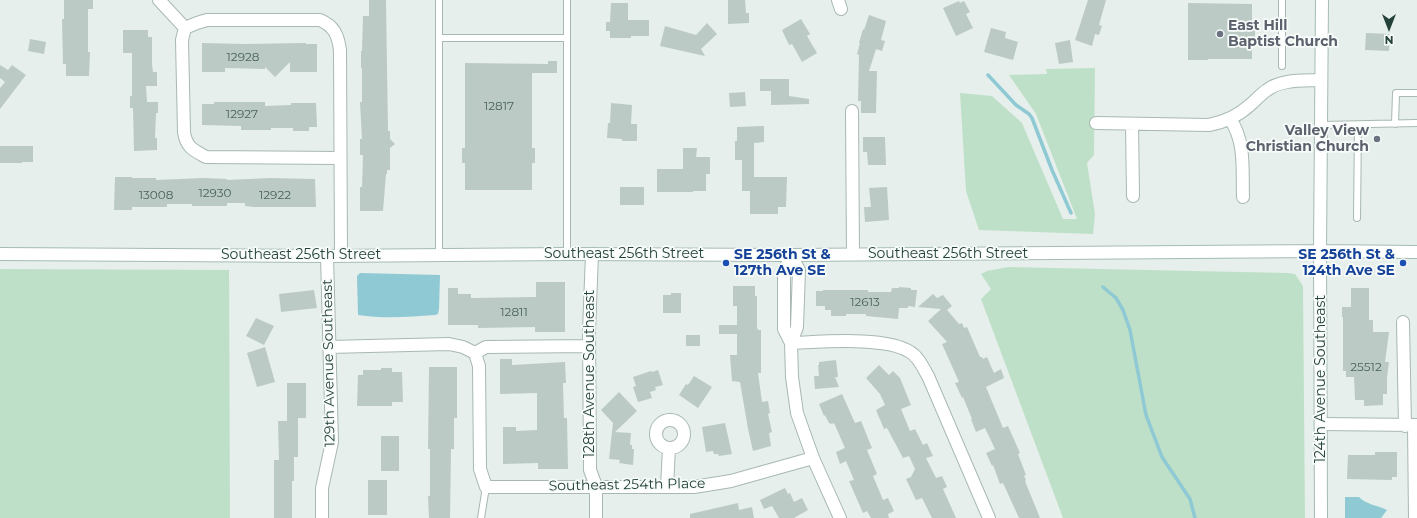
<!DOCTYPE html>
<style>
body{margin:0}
#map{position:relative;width:1417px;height:518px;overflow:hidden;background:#e6efeb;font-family:Montserrat,sans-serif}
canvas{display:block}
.north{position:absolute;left:1369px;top:8px;width:40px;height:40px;-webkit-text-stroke:3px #f7fbf9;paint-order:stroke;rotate:180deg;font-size:11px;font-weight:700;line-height:16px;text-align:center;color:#24423a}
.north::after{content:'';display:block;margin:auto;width:14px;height:18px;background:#24423a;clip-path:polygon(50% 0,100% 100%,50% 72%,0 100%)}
</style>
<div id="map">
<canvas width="1417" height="518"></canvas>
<div class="north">N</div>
</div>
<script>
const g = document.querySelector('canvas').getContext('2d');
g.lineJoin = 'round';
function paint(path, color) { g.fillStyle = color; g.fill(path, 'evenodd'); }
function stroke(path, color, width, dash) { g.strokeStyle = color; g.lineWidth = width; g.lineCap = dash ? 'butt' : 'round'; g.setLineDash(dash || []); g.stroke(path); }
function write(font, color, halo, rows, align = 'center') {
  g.font = font + ' Montserrat,sans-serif'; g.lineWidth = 3.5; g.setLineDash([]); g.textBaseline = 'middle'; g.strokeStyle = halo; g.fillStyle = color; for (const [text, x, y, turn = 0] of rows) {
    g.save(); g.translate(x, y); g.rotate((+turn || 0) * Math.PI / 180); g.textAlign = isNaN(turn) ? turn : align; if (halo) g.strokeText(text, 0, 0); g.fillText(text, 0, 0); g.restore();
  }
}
const green = new Path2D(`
 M1095,68L1094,155L1087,163L1095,214L1093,234L979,230L966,191L960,93L992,96L1022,123L1063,219H1077L1036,114L1009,75L1047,74L1046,69Z
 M1008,267L1287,273L1295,274L1303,286L1305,518H1063L981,299L991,289L981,274L987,271Z
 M0,269L229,270L230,518H0Z`);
const water = new Path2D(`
 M360,273L440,275L439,309L438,314L435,315C409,317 384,319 358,315L357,276Z
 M1345,497H1359C1367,505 1377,505 1387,510L1381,518H1345Z`);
const stream = new Path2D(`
 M988,75L1016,105L1029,114L1032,118L1052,170L1071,213
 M1103,287L1116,298L1123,310L1130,330L1146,415L1162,457L1190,499L1195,518`);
const building = new Path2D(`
 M64,0H93V9H88V52H90L89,76H66V64H63L62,19H64Z
 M369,0H386L388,131H390V139L395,144L390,148V170H387V174H386L383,211H360V187H362L363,155H360V139H362L360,102H362V68H361V51H362L363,16H369Z
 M728,0H745L746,13H749V23L728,24Z
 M1088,0H1106L1099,25L1102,26L1099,35L1095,34L1092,46L1075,40Z
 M959,1L960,3L964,1L970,12L966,14L973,28L956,36L943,8Z
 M611,3H628V20H649V36H631V38H610V31H606V22H610Z
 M1188,3L1252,4V21H1255V42H1252V59H1208V60H1188Z
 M869,15L886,21L881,40L885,41L882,51L876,49L869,71H877L876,113H861V101H858L859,55L857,54L860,43H859L863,29L864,30Z
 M801,19L810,34L807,36L817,53L802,62L792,44L789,45L782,30Z
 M707,23L717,34L701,49L705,56L660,46L665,26L696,35Z
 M991,28L1006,32L1005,38L1018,42L1013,60L984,52Z
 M123,30H148V37H152V64L153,72H157V86H146L147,102H158V113H156L155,138H157V150L134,151L133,108H130V96H132V53H123Z
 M1366,33L1390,34L1389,51L1365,50Z
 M30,39L46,42L44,54L28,51Z
 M1070,40L1073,62L1059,64L1055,43Z
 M202,43L243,44L306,43V44H317V72H290V62L275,77L265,67V69L225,68V72H202Z
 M548,61H557V73H532V148H535V163H532V190H465V163H462V148H465V63L548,64Z
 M0,65L8,70L12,65L26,75L0,109V88L5,82L0,78Z
 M760,79H789V96L809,99V104L771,105V91H760Z
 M745,92L746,106L730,107L729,93Z
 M214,102H265V106L291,105V103H316L317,127H309V131H293V128H271V130H241V126L202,125V104H214Z
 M611,103L632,105L631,124H637V141H622V139L607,138L608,123H610Z
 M764,126V142L754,143V177H787L786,207H778V214H750V191H742V160H735V141H737V127Z
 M863,137H885L886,165H868L867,152H863Z
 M0,146H33V162H22V163H0Z
 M683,148H697L696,157H710V174H706V191H693V192H657V169H683Z
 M115,177H132V178H156V180L203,178L227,179V180L270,178L315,179L316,207H254L245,206V203H227V206H192V204H167V207H132V210H114Z
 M620,187H644V205H620Z
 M887,187L889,220L865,222L864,207H871L869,188Z
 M536,282H565V332H535V327L478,328V325H448V288H458V294H471V298L536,297Z
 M733,286H755V296H757V327L758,330H761V373H758L762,402L768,401L770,413L768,414L772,432L769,433L771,446L753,451L748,429L740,382L732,381L730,355H737V334H719V325H737V306H733Z
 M899,287L911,288V290H917L915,307L908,306V308H899L898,319L866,316V314H846V316H831V310H825V306H816V291H823V290H868V292H891L892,288H899Z
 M1351,288H1369V320H1373V332H1389L1385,362H1389L1387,378V394H1383V405L1364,406V400H1355L1354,377H1346V371H1343V317H1342V307H1351Z
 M314,290L317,308L281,312L279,294Z
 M671,293H681V313H663V295H671Z
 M933,294L937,298L943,295L952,306L947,310L959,324L962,323L964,328L967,327L980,357H982L983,359L987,357L994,373L1001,369L1004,378L986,387L1003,428L1008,426L1020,453L1018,454L1026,475L1024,476L1026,480L1025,481L1040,518H1019L1003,483L1000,484L993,465L992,466L986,453L995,449L985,428L976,432L971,419H972L963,397L962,398L955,383L959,382L942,344L947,342L928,321L941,309L918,307Z
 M256,318L274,326L264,345L246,336Z
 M686,335H700V346H686Z
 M265,347L275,382L257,387L247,353Z
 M500,359H512V365L565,362L566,383H563L564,418H567L568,469H538V463L503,464V427H516V431L537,430V393L500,394Z
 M836,360L838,377H835L839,387L815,389L814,376H819L818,365H819V362Z
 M879,365L889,375L893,371L900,378L911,405L901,409L910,431L915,429L923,445L927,443L933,456L926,458L936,478L942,476L947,487L943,489L956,518H932L922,498L916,500L906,479L911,477L915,469L909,456L903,458L887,428L884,429L876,410L885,405L880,394L866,378Z
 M429,367H457V418H454V449H451L450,518H429L428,496H430V449H428Z
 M381,368H392V372H402L403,402H392V406H357L358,375H363V370H381Z
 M658,370L663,385L655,387L656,390L650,392L652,398L638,402L633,387L636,386L633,377L651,371L652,372Z
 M694,376L712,387L698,408L679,395L686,384L688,385Z
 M287,383H306V418H298V457H294V481H292V518H274V460H279L278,421H287Z
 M619,392L637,411L615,432L631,433L630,445H632V449H634L633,465L619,463L620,460L609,459L613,423L601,410Z
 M842,394L855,423L861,421L872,448L867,450L877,474L873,476L883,500L888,498L894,511L888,514L889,518H871L867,511L863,513L849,481L854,480L846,461L840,464L836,452L845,448L834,423L832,424L829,423L825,415L824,416L819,404Z
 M725,423L732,454L719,456L718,454H714L713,451L706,452L702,427Z
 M381,436H399V471H381Z
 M1375,452H1397V477H1392V480L1347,479L1348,455H1375Z
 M368,480H387V515H368Z
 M785,488L788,494L790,493L794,502L802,498L808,510L794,518H779L772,506L764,509L760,500Z
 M738,503L739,510L752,507L754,518H690V514Z`);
const lane = new Path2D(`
 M1282,0V66
 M439,38H567
 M1395,124L1396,93H1417
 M1321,125L1417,123
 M1357,218L1358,125
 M439,254V0
 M567,254V0
 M481,518L486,487`);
const street = new Path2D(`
 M159,0L185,28L182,40L184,132C186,147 193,150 206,157L340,158
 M838,0L841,9
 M185,28L197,23L207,20H320C334,26 338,35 340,50L341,255
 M852,111L853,254
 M1230,119C1246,142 1242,170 1243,197
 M1096,123L1209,125C1225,122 1238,116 1250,105C1256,100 1261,94 1267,90C1282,79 1303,81 1321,80
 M1132,124L1133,196
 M592,254L589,331L590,470L596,486V518
 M791,255L799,270L797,327L791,343L792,377L797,413L813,458L840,518
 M1403,322L1405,426
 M791,343C820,342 887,336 910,352C919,357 923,368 928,376L989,518
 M791,343L784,329V272L791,255
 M329,347L449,344L463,347L475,353L486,347L589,346
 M475,353L479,366L480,469L486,487H694L731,481L813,458
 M656 434a14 14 0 1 1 28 0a14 14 0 1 1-28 0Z
 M1321,424L1417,425
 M1414,425L1415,518
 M667,487L669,448
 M322,518V488L332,442L327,256`);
const secondary = new Path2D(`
 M0,254L327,256L567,254L791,255L1320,251L1417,252
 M1321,518L1320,251L1322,0`);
const markers = [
 [1220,34,4,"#6b7280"],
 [1377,139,4,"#6b7280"],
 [726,263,4,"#1a4fb4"],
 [1403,263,4,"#1a4fb4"]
];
const numberNames = [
 ["12928",243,57],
 ["12817",499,106],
 ["12927",242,114],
 ["12930",215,193],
 ["13008",156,195],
 ["12922",275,195],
 ["12613",865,302],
 ["12811",514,312],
 ["25512",1366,367]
];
const worshipNames = [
 ["East Hill",1228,26],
 ["Baptist Church",1228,42],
 ["Valley View",1369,131,"right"],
 ["Christian Church",1369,147,"right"]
];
const streetNames = [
 ["Southeast 256th Street",624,254],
 ["Southeast 256th Street",948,254],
 ["Southeast 256th Street",301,255],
 ["129th Avenue Southeast",329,363,-91],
 ["128th Avenue Southeast",590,374,-90],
 ["124th Avenue Southeast",1321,379,-90],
 ["Southeast 254th Place",627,485,-1]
];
const transitNames = [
 ["SE 256th St &",734,255],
 ["127th Ave SE",734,271],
 ["SE 256th St &",1395,255,"right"],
 ["124th Ave SE",1395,271,"right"]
];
paint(green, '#bfe0c8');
paint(water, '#8ec9d4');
stroke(stream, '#8ec9d4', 3.5);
paint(building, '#bbcac4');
stroke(lane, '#a8b8b2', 8);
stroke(street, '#a8b8b2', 14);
stroke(secondary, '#a4bbb3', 14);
stroke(lane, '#fff', 6);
stroke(street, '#fff', 12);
stroke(secondary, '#fff', 12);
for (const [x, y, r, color] of markers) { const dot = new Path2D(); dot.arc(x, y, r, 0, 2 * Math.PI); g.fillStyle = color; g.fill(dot); stroke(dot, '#f7fbf9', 1.5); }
write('12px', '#4a645c', null, numberNames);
write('bold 14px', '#5b616d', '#f7fbf9', worshipNames, 'left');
write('14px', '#24423a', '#f7fbf9', streetNames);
write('bold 14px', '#164399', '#f7fbf9', transitNames, 'left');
</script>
